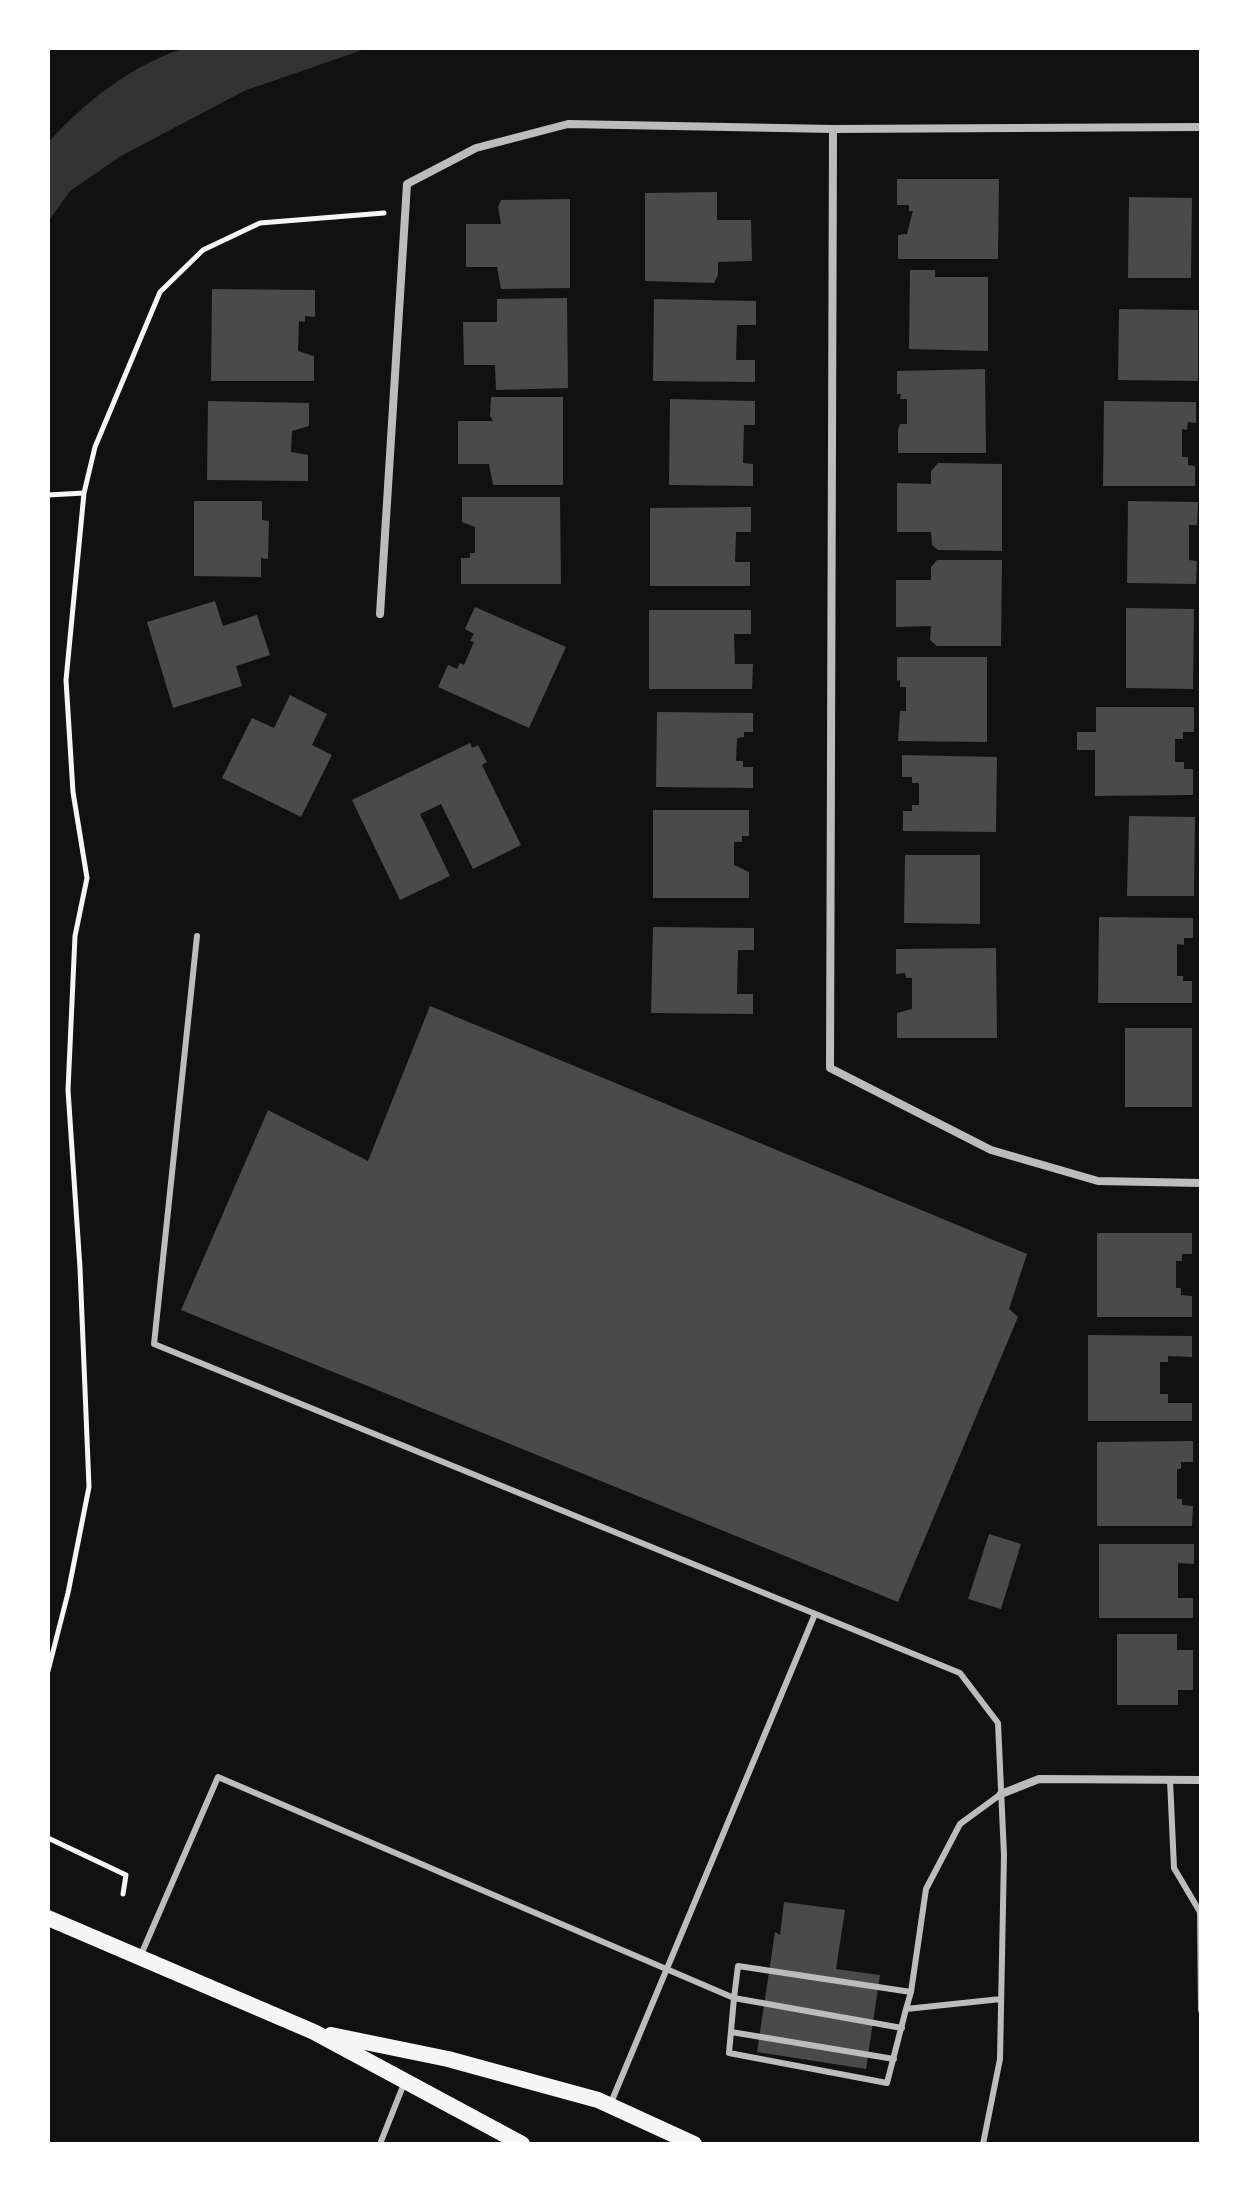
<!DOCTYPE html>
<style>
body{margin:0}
#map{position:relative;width:1249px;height:2192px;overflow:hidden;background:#111;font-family:"Roboto Serif",serif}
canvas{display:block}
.frame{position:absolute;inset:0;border:50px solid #fff;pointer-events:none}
</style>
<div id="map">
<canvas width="1249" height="2192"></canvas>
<div class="frame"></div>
</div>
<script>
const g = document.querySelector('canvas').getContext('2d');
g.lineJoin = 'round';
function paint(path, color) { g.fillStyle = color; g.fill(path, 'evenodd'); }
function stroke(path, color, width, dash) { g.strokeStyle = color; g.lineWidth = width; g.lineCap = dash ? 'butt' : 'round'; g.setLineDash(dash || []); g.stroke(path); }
const water = new Path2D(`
 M186,48H368L244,91L121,156L70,191L48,222V143C83,103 134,63 186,48Z`);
const building = new Path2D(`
 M897,179H999L998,259H898V235L907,234L913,211H909V205H897Z
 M717,192V220H751L752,261L718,262V275L714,283L645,281V193Z
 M1129,197L1192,198L1191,278H1128Z
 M570,199V288L501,289L497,267H466V224H501L498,207L501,200Z
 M910,270H935V277H988V351L909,349Z
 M212,289L315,290V317L305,316V322L299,321L298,351L314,356V381H211Z
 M567,298L568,388L496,390L495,365H464L463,322H497V299Z
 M654,299L756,301V325H737L736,360H755V382L653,381Z
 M1119,309L1198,310V381L1118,380Z
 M985,369L986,453H898V430L900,424H907V399H900L901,394H897V371Z
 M491,397H563V485H493L489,464H458V421H493L490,416Z
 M670,399L755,401V425H744L743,463L753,464V486L669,485Z
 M208,401L309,403V426L292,431L291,452L308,455V481L207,480Z
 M1104,401L1196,402V423L1188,422L1187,430L1182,429V457H1188V465L1195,466V486H1103Z
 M938,463L1002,464V551L938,550L932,545L931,532H897V483L931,484V471Z
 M462,497H560L561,584H461V558H470V553H475V527L462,522Z
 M194,501H262V520L269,521L268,559L261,558V577L194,576Z
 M1128,501L1198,502L1197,525H1189V560L1197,561L1196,584L1127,583Z
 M751,507V532H736L735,562H750V586H650V508Z
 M937,560H1002L1001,646H937L930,640L931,626L896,627V580H931V567Z
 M215,601L223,626L257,615L270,655L236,666L242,686L173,708L147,622Z
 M475,607L566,647L529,728L438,687L448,665L457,669L460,663L464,665L474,642L470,641L474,634L465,629Z
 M1126,608L1194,609L1193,689L1126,688Z
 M649,610H751V634H734L735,664H753L752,689H649Z
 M897,657H987V742L898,741L900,711H906V687H900V680L897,681Z
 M290,695L327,714L312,745L332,755L301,817L222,778L252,718L274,728Z
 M1096,707H1194V732H1183V739H1175V762H1184V769H1193V795L1095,796V750H1077V732H1096Z
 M657,712L753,713V732H744V737L737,738L736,761H743V767H753V788L656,787Z
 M470,743L472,748L478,745L487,762L482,765L521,845L473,869L441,804L420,814L450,876L400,900L352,800Z
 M902,755L997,757L996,832L903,831V811H912V805H919V783H912V777H902Z
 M653,810H749V836H742V842H734V865L749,872V898H653Z
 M1129,816L1195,817L1194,896H1127Z
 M905,855H980V924L904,923Z
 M1099,917L1193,918V938H1184V945L1177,944V976H1183V981H1192V1003H1098Z
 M653,927L754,928V950H738L737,994H753V1014L651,1013Z
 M996,948L997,1038H897V1013L912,1009V978H906L905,973L896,974V949Z
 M430,1006L1027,1254L1009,1309L1018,1317L898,1602L181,1310L268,1110L368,1161Z
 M1125,1028H1192V1107H1125Z
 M1097,1233H1192V1254H1182V1261H1176V1288H1181V1295L1192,1296V1317H1097Z
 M1088,1335L1192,1336V1357L1168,1356V1362H1160V1394H1168V1403H1192V1421H1088Z
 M1193,1441V1462H1181V1469H1177V1499H1182V1505L1193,1506L1192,1526H1097V1442Z
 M989,1534L1021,1544L1001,1609L968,1599Z
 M1099,1544H1194V1564L1178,1563V1598H1193V1618H1099Z
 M1117,1634H1177V1650H1193V1690H1178V1705H1117Z
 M784,1902L845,1910L836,1969L880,1975L866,2069L757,2052L775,1932L780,1935Z`);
const path = new Path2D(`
 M48,495L84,493
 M48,1671L68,1593L89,1487L80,1268L68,1090L75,936L87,878L73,792L66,680L84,493L95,447L160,292L203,250L260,223L384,213
 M48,1838L126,1875L123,1894`);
const service = new Path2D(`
 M197,936L154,1344L960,1673L998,1723L1004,1855L1000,2059L983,2144
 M1170,1780L1174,1868L1200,1912L1201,2010
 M140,1957L218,1777L734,1998L729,2053L887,2083L906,2009L1001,1999
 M911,1992L926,1889L960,1824L1001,1794
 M902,2028L734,1998L738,1966L911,1992L906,2009
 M731,2032L894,2059
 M610,2105L815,1614
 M380,2144L405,2081`);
const minor = new Path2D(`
 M833,129L830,1068L991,1150L1098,1181L1201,1183
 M380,614L407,184L476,148L568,124L833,129L1201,127
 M1001,1794L1039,1779L1201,1780`);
const secondary = new Path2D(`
 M48,1918L314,2032L522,2144
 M331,2035L448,2059L598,2100L694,2144`);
paint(water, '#333');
paint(building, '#4a4a4a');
stroke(path, '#f5f5f5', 5);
stroke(service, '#bcbcbc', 6);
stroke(minor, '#bcbcbc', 8);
stroke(secondary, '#f5f5f5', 16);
</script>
